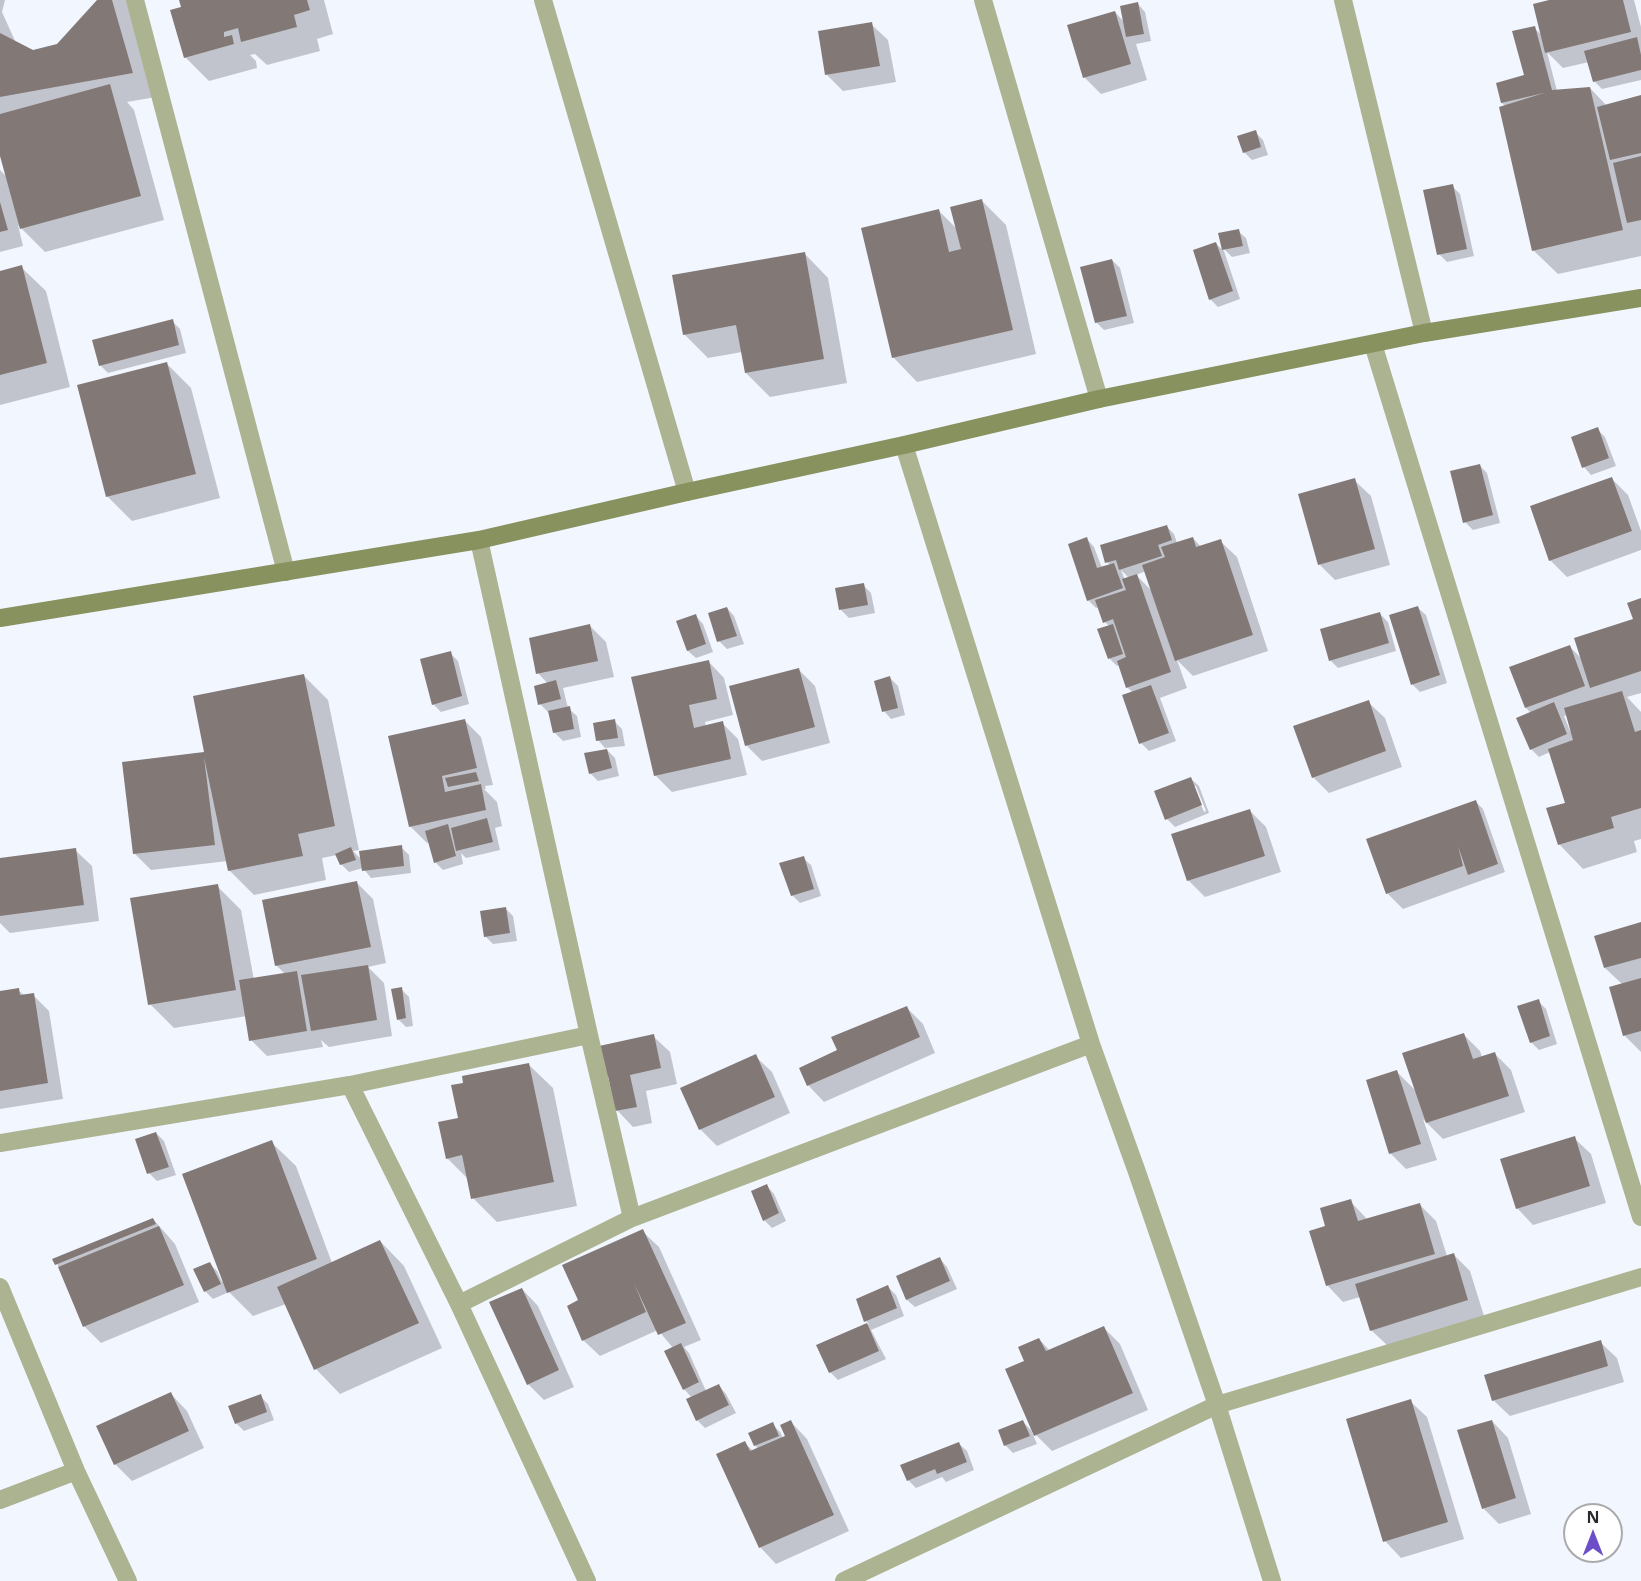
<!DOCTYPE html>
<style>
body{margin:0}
#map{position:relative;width:1641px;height:1581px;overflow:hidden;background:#f2f6ff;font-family:"Noto Sans",sans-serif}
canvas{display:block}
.north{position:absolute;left:1563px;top:1503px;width:60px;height:60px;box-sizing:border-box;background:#fff;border:2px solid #a9aaab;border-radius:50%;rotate:0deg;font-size:16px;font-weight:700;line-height:24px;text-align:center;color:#292a2d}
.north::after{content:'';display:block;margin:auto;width:21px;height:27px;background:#6c4fc8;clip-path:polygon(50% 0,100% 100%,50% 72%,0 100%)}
</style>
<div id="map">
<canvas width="1641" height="1581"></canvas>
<div class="north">N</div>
</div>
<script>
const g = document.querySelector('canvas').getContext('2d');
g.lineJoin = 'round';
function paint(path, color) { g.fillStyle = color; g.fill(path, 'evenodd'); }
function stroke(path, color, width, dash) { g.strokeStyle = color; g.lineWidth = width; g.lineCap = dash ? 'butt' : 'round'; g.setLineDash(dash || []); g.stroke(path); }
const shadow = new Path2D(`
 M0,0H5L2,12L16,43L33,51L58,46L99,0H129L156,97L127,102L134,110L164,220L45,252L18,225L23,246L0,252V170L7,177L0,151Z
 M180,0H324L333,34L317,39L320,51L267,65L255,54L250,55L256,61L257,68L209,81L185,57L183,8Z
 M1555,0H1634L1641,27V80L1602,89L1594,81L1589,62L1563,68L1547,52L1557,91L1590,88L1607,106L1641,97V256L1558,274L1533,250L1506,107L1502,103L1498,84L1526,76L1534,28L1543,36Z
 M1138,4L1145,12L1151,41L1136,44L1147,80L1101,94L1085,78L1069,26L1115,12L1125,23Z
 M871,24L888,40L896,82L843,91L827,75Z
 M1255,132L1263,140L1268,155L1252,160L1244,152Z
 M1452,186L1460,194L1474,256L1447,262L1439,254Z
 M982,201L1006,225L1036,354L917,382L893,357L939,211L957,229Z
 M1238,231L1246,238L1250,253L1232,257L1224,249Z
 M1216,244L1224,251L1240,299L1218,307L1210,299Z
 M804,253L828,278L847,383L770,397L746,373L742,352L708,358L684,334Z
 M1112,260L1120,268L1134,323L1104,330L1096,322Z
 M21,267L46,291L70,387L0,405V272Z
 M172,321L180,329L186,353L108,373L100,365Z
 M167,364L191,388L220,498L132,521L107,496Z
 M1597,429L1605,437L1616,466L1591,475L1584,467Z
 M1479,465L1487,473L1500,523L1473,530L1465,522Z
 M1611,478L1628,495L1641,531V550L1567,577L1550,560Z
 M1354,480L1371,496L1390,565L1335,580L1319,564Z
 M1166,526L1174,534L1177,543L1193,538L1201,547L1220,541L1237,557L1268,651L1193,676L1177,660L1187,688L1160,698L1176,741L1149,751L1141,743L1133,693L1127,687L1120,665L1117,666L1109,658L1110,627L1105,622L1099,607L1096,608L1088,600L1087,539L1094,547L1102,568L1110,565L1107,562ZM1121,570L1129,578L1125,580ZM1146,571L1153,592L1136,575Z
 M863,585L871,593L875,613L849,618L841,610Z
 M1641,600V693L1627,697L1641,712V839L1634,841L1637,852L1583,869L1559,844L1566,804L1550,752L1539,757L1531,749V713L1526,708L1570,647L1583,660L1634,620ZM1567,715L1572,730L1570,731L1564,716Z
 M727,608L734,616L744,644L727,649L719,641Z
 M1418,608L1426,615L1447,683L1420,692L1412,684Z
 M1380,614L1388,622L1396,651L1338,668L1330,660Z
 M696,616L703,624L713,652L696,658L688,651L678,622Z
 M590,626L606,642L614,677L563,688L568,708L577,716L581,737L563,741L555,733L550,711L548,712L540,704L548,684L538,673Z
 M450,653L458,661L469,704L441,712L433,704Z
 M708,661L724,678L733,715L705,722L706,727L722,723L738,739L747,775L672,792L655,775Z
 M799,670L815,686L830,743L762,761L746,745Z
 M304,676L328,700L359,850L353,851L362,860L401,847L409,855L411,873L371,878L363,868L349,872L341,864L337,855L322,858L326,880L254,895L229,870L228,861L151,870L135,854L203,754Z
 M890,678L898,686L905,715L891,719L884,711Z
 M1368,702L1385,718L1402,767L1329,793L1313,777Z
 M465,721L481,737L493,785L485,786L486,789H484L497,802L502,826L495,828L500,850L466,858L461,853L463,864L443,870L435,862L429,842L427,843L410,826Z
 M614,721L622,729L625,746L605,748L598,740Z
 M607,750L615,758L619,776L598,781L590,773Z
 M1191,779L1199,786L1209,813L1175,827L1167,819ZM1193,786H1196L1206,811L1204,812Z
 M1475,801L1483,809L1505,872L1403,909L1387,893Z
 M1249,810L1266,827L1281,872L1205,897L1188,880Z
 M75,850L92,866L99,921L10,933L0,923V860Z
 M803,858L811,865L821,896L800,903L792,895Z
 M357,883L373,899L386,963L368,967L384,983L392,1036L329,1047L321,1040L323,1047L267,1056L251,1040L247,1016L174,1028L150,1004L217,886L241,910L254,980L285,974L276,965Z
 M505,908L513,916L517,941L493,944L485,936Z
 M1641,924V1052L1624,1035L1622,984L1605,968Z
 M401,989L409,997L413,1026L406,1027L398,1019Z
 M18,990L25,996L33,995L49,1011L63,1099L0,1109V992Z
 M1538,1001L1546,1009L1557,1044L1539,1050L1531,1042Z
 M906,1007L923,1024L935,1053L824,1102L808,1085L839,1051Z
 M1464,1035L1480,1051L1482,1057L1495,1054L1511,1070L1525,1112L1443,1139L1423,1119L1437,1160L1406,1169L1390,1153L1397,1072L1416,1091Z
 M653,1036L670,1052L677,1084L646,1091L652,1123L633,1127L617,1110L610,1080L606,1076Z
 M755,1056L772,1072L790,1113L717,1146L700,1129Z
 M528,1064L553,1088L577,1206L497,1222L473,1198L468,1179L447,1158L460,1119Z
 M156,1133L164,1141L176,1175L157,1181L149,1173L137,1140Z
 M1574,1138L1591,1154L1606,1203L1533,1225L1517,1208Z
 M271,1142L296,1166L332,1263L380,1241L404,1266L442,1348L340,1394L316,1369L286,1304L253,1316L229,1292L213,1299L205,1291L209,1263L217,1271L222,1282L224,1281Z
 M767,1186L774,1194L786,1221L772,1228L764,1220Z
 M1350,1201L1368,1220L1420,1205L1436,1221L1447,1256L1453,1254L1470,1271L1484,1316L1388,1346L1371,1330L1360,1297L1343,1302L1327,1285V1227Z
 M153,1219L175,1244L199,1302L101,1343L84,1326L60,1269L54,1259Z
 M642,1231L659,1247L701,1340L684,1347L689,1353L706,1391L719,1386L726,1394L736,1413L705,1428L697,1420L692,1398L684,1389L673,1348L658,1330L600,1356L583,1340L580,1301Z
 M940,1259L947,1267L957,1289L915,1307L907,1300L897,1277Z
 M888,1287L896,1295L904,1316L871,1330L886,1359L838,1380L830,1372L818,1345L869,1324L866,1321Z
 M522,1289L538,1306L574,1387L544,1400L528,1384Z
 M1104,1328L1120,1344L1148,1410L1052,1451L1035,1434L1026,1362L1039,1339L1050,1351Z
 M1600,1342L1617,1358L1624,1382L1510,1416L1493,1400Z
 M171,1394L187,1411L204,1448L132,1481L115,1464L98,1427Z
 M260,1396L268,1404L274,1420L244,1431L236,1423Z
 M1410,1401L1427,1417L1464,1539L1401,1558L1385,1541Z
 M1492,1421L1508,1438L1531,1514L1499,1524L1483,1508Z
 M791,1422L807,1439L849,1531L776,1564L760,1547L745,1443L753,1451L758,1449L755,1445L772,1424L780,1432L783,1438L787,1436Z
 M1023,1422L1031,1430L1037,1444L1013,1453L1005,1445L1000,1431Z
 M959,1444L967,1451L974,1470L946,1482L942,1477L916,1488L908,1480Z`);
const building = new Path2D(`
 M97,0H112L133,73L0,97V33L33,50L57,44Z
 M179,0H307L310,10L294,15L297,27L241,42L238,28L224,32V37L232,35L234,44L184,58L170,10L181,7Z
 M1549,0H1623L1631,32L1545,53L1533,4Z
 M1138,2L1144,34L1126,37L1120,6Z
 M1115,11L1131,64L1083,78L1067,25Z
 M872,22L880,66L825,75L818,31Z
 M1535,26L1552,90L1590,87L1623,230L1532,251L1499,107L1544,93L1501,103L1496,83L1524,75L1512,31Z
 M1637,37L1641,55V70L1593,82L1584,51Z
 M110,84L141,196L20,229L0,156V114Z
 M1641,95V153L1610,160L1597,107Z
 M1256,130L1261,147L1243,153L1237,136Z
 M1641,156V220L1627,223L1613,163Z
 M1453,184L1467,249L1437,255L1423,190Z
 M982,199L1013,330L892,358L861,228L939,209L949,252L961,249L950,207Z
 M0,202L8,230L0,232Z
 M1239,229L1243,246L1222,250L1218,233Z
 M1216,242L1233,291L1209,300L1193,250Z
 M805,252L824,359L745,373L736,325L683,335L672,275Z
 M1112,259L1127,316L1095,323L1080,267Z
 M22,265L47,363L0,375V271Z
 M173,319L179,345L99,366L92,340Z
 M167,362L196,474L106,497L77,385Z
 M1598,427L1609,458L1582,468L1571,437Z
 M1480,464L1493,515L1463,523L1450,471Z
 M1612,477L1632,531L1549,561L1530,506Z
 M1355,478L1375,549L1318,565L1298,494Z
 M1167,525L1172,540L1158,545L1162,556L1119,570L1116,560L1105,563L1100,545Z
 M1087,537L1097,568L1114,563L1123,588L1087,601L1068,544Z
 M1193,537L1196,547L1221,539L1253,635L1175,661L1142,565L1165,557L1161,547Z
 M1137,574L1171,672L1126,688L1117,661L1126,657L1113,619L1103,623L1095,600L1126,590L1122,579Z
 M864,583L868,605L839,610L835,588Z
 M1641,598V671L1590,688L1574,638L1633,619L1627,603Z
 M1418,606L1440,675L1411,685L1389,615Z
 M727,607L737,636L717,642L708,613Z
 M1380,612L1389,643L1329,661L1320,629Z
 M696,614L706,644L687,651L676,621Z
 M590,624L598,661L536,674L529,638Z
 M1113,624L1123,654L1108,659L1097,629Z
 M1570,645L1585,686L1525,708L1509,667Z
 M451,651L462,696L432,705L420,659Z
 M709,660L717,699L689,705L694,728L723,721L731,759L654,776L631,677Z
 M799,668L815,727L745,746L729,686Z
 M304,674L335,826L298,834L303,856L228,871L204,757L215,845L133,854L122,762L204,752L193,696Z
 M890,676L898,708L882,712L874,681Z
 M556,680L561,699L538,705L534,686Z
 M1151,685L1169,733L1139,744L1122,695Z
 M1622,691L1635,732L1641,730V808L1611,817L1614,828L1558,845L1546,808L1565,803L1548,749L1573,740L1564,708Z
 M1369,700L1386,751L1312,778L1293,726Z
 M1554,702L1567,734L1530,750L1516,718Z
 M570,706L574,729L553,733L548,711Z
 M465,719L477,768L442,776L445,792L481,784L486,810L409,827L388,736Z
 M615,719L618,738L596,741L593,723Z
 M607,749L612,768L589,774L584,753Z
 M476,772L479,781L448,787L445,778Z
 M1191,777L1202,805L1165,820L1154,791Z
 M1476,800L1498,864L1468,875L1458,846L1463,866L1386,894L1366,839Z
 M1250,809L1265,856L1187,881L1171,834Z
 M487,818L493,842L456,851L451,828Z
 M448,824L456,856L434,863L425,831Z
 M402,845L404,866L362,871L359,851Z
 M351,847L356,860L340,865L335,854Z
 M76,848L84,905L0,916V858Z
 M804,856L814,889L791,896L779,863Z
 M357,881L371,947L275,966L262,900Z
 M218,884L236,990L148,1005L130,898Z
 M506,907L510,933L484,937L480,911Z
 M1641,922V958L1604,968L1594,936Z
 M368,965L377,1020L311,1031L301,975Z
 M297,971L307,1031L249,1041L239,980Z
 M1641,978V1031L1623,1036L1609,987Z
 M402,987L406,1018L397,1020L391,989Z
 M19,988L20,995L34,993L48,1083L0,1091V991Z
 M1539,999L1550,1036L1530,1043L1517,1006Z
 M907,1006L920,1037L807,1086L799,1068L837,1050L831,1037Z
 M1464,1033L1473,1059L1495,1052L1509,1096L1426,1123L1402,1053Z
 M654,1034L661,1068L630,1075L637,1107L615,1111L608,1076L605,1077L599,1046Z
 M756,1054L775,1097L699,1130L680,1088Z
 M529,1063L554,1182L471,1199L462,1155L446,1159L438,1122L458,1118L451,1085L463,1083L462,1076Z
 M1397,1070L1421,1144L1389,1154L1366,1080Z
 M156,1132L169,1167L147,1174L135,1139Z
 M1575,1136L1590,1186L1516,1209L1500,1159Z
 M272,1140L317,1259L227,1293L182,1174Z
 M767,1184L779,1213L763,1221L751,1191Z
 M1351,1199L1358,1221L1420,1203L1435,1254L1326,1286L1309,1231L1325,1226L1320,1208Z
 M153,1218L156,1224L55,1265L52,1259Z
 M159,1226L184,1285L83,1327L58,1267Z
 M643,1229L686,1323L658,1335L634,1283L646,1312L582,1341L567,1306L578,1300L562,1265Z
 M380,1240L419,1323L314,1370L277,1287Z
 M1454,1253L1468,1300L1370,1331L1355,1284Z
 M940,1257L950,1281L906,1300L896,1276Z
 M210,1262L221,1284L204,1292L193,1269Z
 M888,1285L897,1308L864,1322L856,1299Z
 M522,1288L559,1370L527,1385L489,1302Z
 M867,1323L879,1351L829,1373L816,1345Z
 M1104,1326L1133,1393L1034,1436L1005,1369L1024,1361L1018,1347L1039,1338L1046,1351Z
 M1601,1340L1608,1366L1492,1401L1484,1375Z
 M681,1343L699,1382L683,1390L664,1351Z
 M719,1384L729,1405L696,1421L686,1399Z
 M171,1392L189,1431L114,1465L96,1426Z
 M261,1394L267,1412L235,1424L228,1406Z
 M1411,1399L1448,1522L1383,1542L1346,1419Z
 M791,1420L834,1515L759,1548L716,1454L745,1441L750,1451L785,1436L780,1425Z
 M1023,1420L1030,1436L1004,1446L998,1430Z
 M1492,1420L1516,1498L1482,1509L1457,1430Z
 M773,1422L779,1436L754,1446L748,1433Z
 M959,1442L967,1462L937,1474L935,1469L907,1481L900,1465Z`);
const street = new Path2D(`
 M135,0L286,572
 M543,0L687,492
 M983,0L1099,399
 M1343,0L1424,333
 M1373,344L1641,1217
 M904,445L1091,1044L1137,1172L1217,1405L1272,1581
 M479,540L589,1035L632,1218
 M350,1085L459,1304L587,1581
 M0,1143L350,1085L589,1035
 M0,1287L76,1471L128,1581
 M459,1304L632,1218L1091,1044
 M0,1500L76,1471
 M844,1581L1217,1405L1641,1277`);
const secondary = new Path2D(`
 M0,618L479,540L687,492L904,445L1099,399L1424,333L1641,298`);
paint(shadow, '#0003');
paint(building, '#827876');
stroke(street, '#acb391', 18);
stroke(secondary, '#88925f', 18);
</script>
